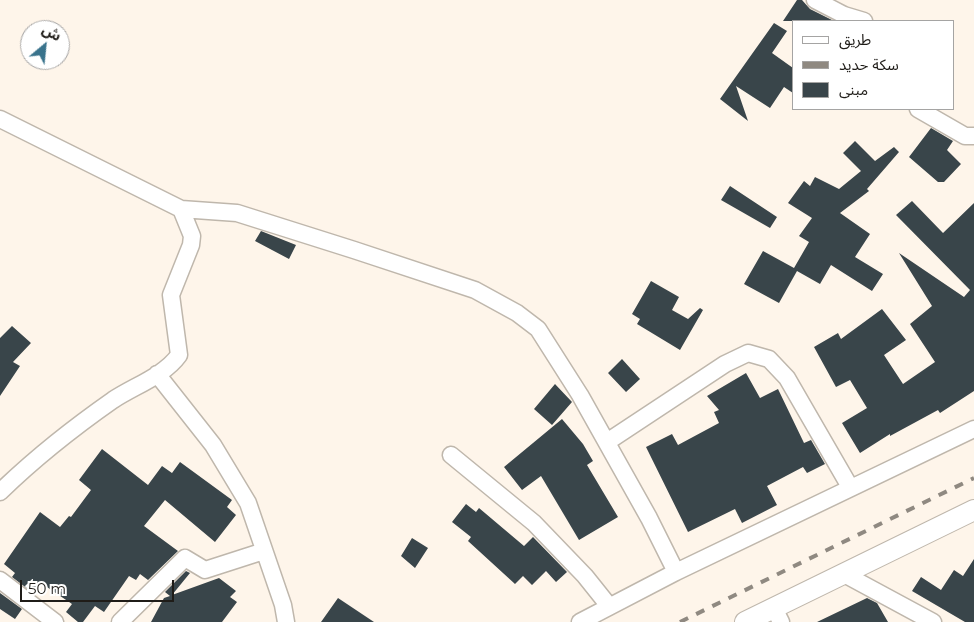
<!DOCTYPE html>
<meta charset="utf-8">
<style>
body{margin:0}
#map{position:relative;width:974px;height:622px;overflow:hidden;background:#fef5ea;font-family:Montserrat,"Noto Sans Arabic",sans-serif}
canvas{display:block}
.legend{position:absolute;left:792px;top:20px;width:162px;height:90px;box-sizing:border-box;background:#fff;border:1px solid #a5a4a3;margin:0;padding:6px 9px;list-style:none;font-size:15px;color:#1f1c18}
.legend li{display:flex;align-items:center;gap:10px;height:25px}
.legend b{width:25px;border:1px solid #a5a4a3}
.north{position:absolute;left:20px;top:20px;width:50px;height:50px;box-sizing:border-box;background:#fff;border:1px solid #a5a4a3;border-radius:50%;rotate:28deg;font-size:14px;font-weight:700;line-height:20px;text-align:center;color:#1f1c18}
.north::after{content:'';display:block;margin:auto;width:18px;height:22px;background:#39738c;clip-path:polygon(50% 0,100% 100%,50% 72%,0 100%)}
.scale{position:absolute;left:20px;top:580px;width:154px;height:22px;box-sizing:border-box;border:2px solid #1f1c18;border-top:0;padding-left:6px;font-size:15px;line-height:18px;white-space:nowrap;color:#1f1c18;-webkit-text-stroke:4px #fff;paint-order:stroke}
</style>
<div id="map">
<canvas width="974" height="622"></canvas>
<ul class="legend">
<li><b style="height:6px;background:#fff"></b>طريق</li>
<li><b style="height:6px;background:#8f8981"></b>سكة حديد</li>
<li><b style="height:14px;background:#39454a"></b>مبنى</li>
</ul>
<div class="north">ش</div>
<div class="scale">50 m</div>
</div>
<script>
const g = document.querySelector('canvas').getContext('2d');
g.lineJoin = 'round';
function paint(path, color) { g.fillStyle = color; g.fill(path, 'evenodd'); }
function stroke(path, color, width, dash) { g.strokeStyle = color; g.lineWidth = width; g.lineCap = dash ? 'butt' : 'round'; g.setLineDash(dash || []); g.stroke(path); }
const building = new Path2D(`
 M797,0H802L810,9L834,21H783Z
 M774,23L787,31L772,53L793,68V93L784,87L770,108L736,86L748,121L720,99Z
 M931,128L953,141L947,150L961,164L944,182H938L909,157Z
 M855,141L875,161L894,147L899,152L867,189L869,191L840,213L870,234L855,257L883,274L872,291L831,265L820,284L797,271L779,303L744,284L763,251L794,268L809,242L799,236L812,218L788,203L804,181L810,186L815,177L839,189L861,171L843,153Z
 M730,186L777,217L770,228L721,200Z
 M912,201L943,233L974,203V391L940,413L938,410L890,436V434L860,453L842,423L867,408L850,380L836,387L814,347L838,333L841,339L882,309L906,340L884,355L903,384L935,362L910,324L932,306L899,253L964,297L970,290L896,215Z
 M261,231L296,245L289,259L255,241Z
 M651,281L679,297L672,310L688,319L700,308L703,310L680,350L637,324L640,319L632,314Z
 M12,326L31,343L13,362L20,366L0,396V338Z
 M622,359L640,379L626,392L608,373Z
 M746,373L760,398L778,389L804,443L811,440L825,464L807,473L803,467L767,486L777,505L742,523L735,509L688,532L646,447L672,434L678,445L719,423L714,412L719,410L707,396Z
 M555,384L572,402L552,425L534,409Z
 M562,419L583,444L593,461L587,465L618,517L579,540L541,476L522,490L504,467Z
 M102,449L148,485L162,466L172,473L180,462L232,500L227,507L236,515L215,542L165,500L144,526L178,551L148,580L140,574L136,580L129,576L104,612L95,606L83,622H78L66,612L72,604L41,583L33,593L12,577L15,573L4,564L40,512L60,527L69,516L71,517L91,490L79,480Z
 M466,504L476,512L479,508L524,546L533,537L567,572L556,582L546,571L532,585L523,576L515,584L468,541L471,537L452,522Z
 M412,538L428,548L415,568L401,556Z
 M974,559V622H965L912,591L921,577L941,590L954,570L963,576Z
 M186,571L190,573L172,595L219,578L236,591L230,597L237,602L222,622H151L164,598L170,596L165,592Z
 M0,593L22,609L15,619L0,609Z
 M338,598L374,622H321Z
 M867,598L877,603L888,622H817Z`);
const minor = new Path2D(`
 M815,0L844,15L864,21
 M918,109L965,136H974
 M0,119L181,209L237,213L354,250L475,290L517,313L538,329L580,395L649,518L676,572
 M157,374L213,445L248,503L283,605L286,622
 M607,442L725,364L748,353L769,359L787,378L850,487
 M451,455L534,523L585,576L609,606
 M0,492C35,458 73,428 113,400C134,386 164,376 179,355L171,295L191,245L192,236L181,209
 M844,574L933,622
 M0,580L55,622
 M774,608L781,622
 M120,622L185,558L205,570L264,551
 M580,622L676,572L974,429`);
const tertiary = new Path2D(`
 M745,622L974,510`);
const rail = new Path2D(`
 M680,622L974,478`);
paint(building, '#39454a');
stroke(minor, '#bfb7ac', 19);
stroke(tertiary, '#bfb7ac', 22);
stroke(minor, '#fff', 16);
stroke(tertiary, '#fff', 20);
stroke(rail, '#8f8981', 4, [9, 9]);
</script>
